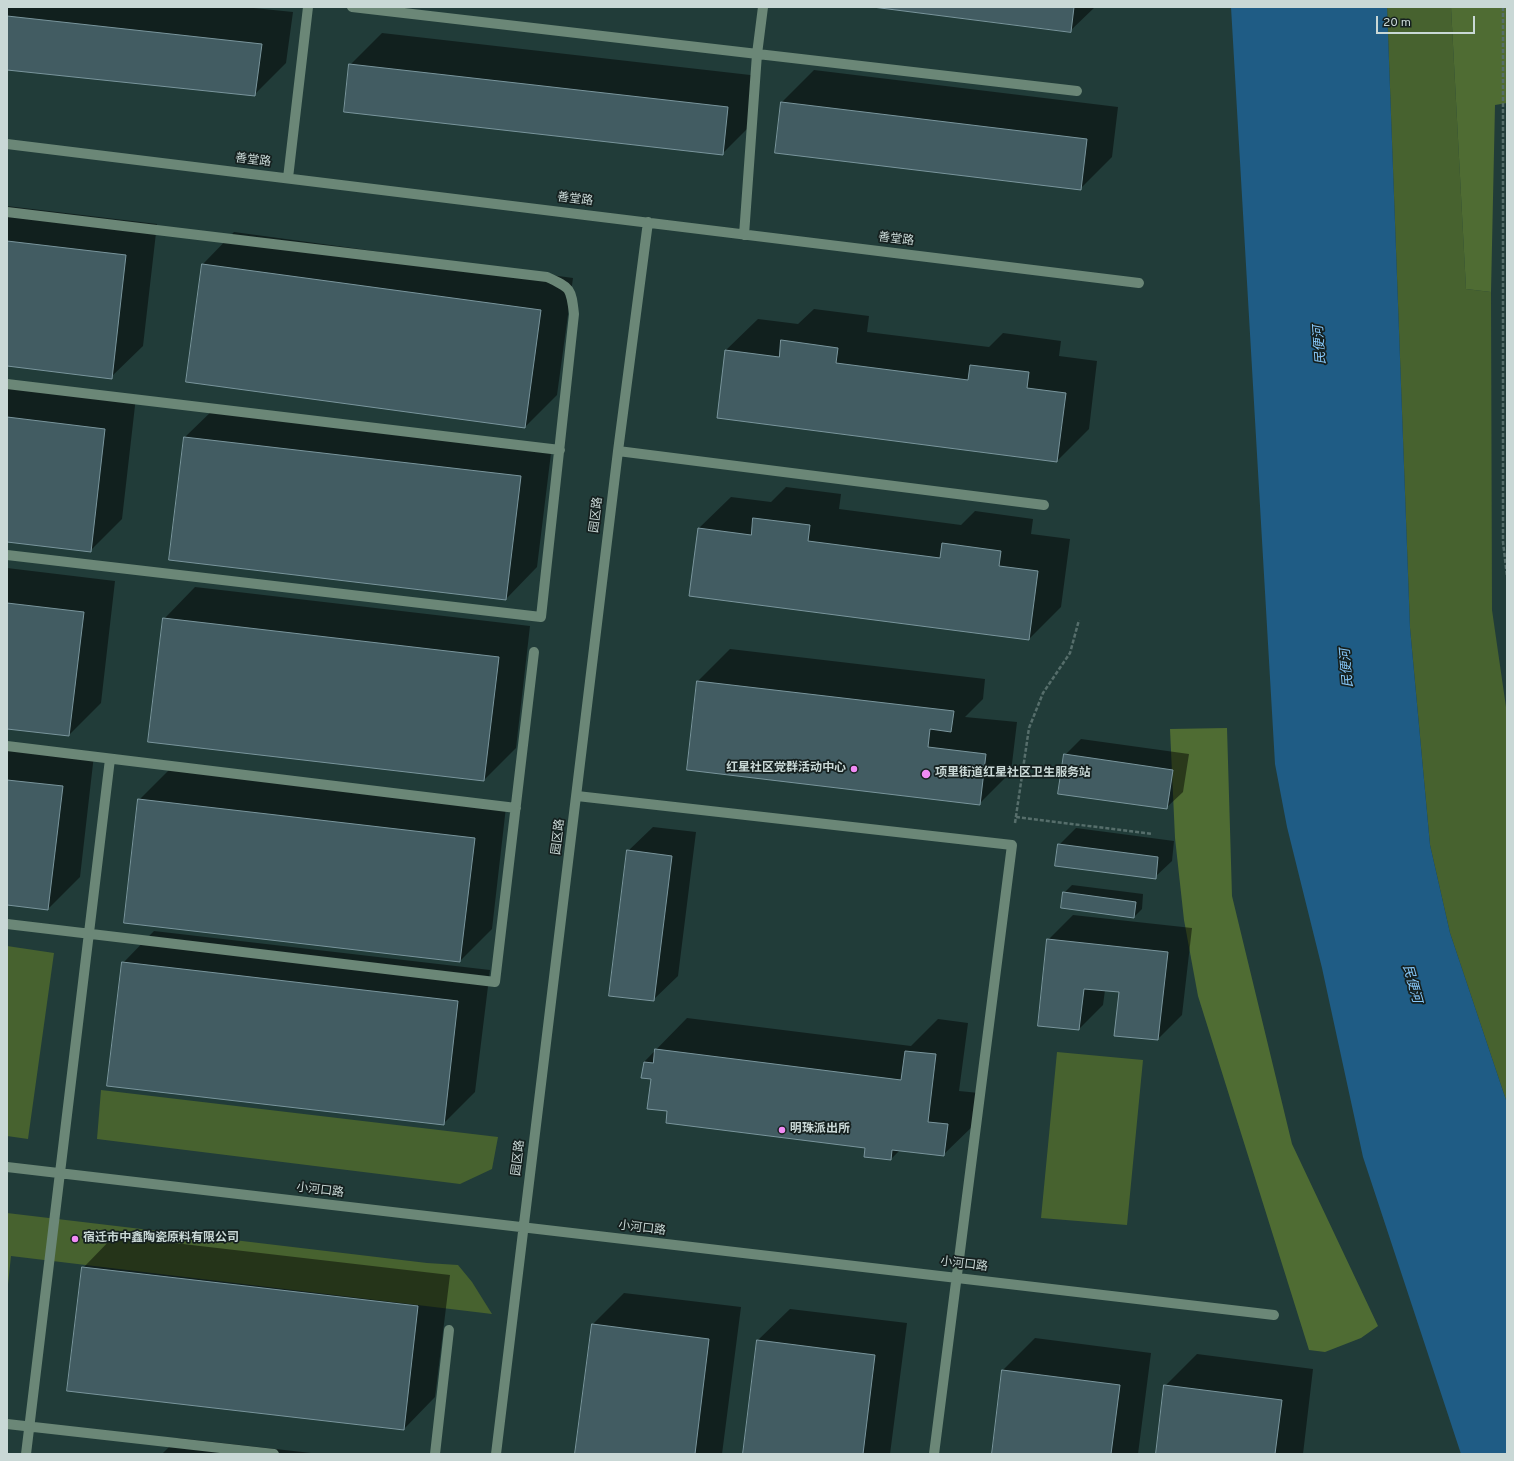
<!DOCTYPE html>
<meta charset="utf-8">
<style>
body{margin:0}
#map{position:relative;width:1514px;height:1461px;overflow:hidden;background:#213c39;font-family:Overpass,sans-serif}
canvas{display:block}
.frame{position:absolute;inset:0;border:8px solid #c9d8d6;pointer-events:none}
.scale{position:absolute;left:1376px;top:16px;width:99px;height:18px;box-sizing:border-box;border:2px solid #c9d8d6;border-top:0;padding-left:5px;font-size:12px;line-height:14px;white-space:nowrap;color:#c9d8d6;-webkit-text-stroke:3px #15201f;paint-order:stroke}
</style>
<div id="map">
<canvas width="1514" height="1461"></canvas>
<div class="frame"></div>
<div class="scale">20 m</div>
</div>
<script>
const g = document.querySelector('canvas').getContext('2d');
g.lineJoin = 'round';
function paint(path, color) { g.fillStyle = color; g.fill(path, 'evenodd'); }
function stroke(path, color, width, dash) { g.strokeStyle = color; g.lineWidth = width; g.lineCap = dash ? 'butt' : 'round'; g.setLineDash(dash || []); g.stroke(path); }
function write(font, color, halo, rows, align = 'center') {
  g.font = font + ' Overpass,"Noto Sans SC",sans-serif'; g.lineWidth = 3.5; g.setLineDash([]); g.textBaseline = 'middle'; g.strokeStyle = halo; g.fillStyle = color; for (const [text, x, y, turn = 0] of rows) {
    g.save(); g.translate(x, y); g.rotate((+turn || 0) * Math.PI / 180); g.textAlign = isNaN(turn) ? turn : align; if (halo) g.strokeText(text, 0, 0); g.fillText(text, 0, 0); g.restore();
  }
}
const green = new Path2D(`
 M1387,7H1451L1466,289L1491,292L1492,610L1507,714V1103L1450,933L1430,845L1410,628Z
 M7,946L54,953L28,1139L7,1136Z
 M1057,1052L1143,1060L1127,1225L1041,1218Z
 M101,1090L498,1137L492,1169L460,1184L97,1139Z
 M7,1213L427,1263L458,1265L472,1282L492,1314L11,1256L7,1294Z`);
const forest = new Path2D(`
 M1451,7H1507V103L1495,105L1491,292L1466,289Z
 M1227,728L1232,896L1292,1144L1378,1326L1361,1338L1325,1352L1309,1350L1198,996L1184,920L1175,838L1170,729Z`);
const water = new Path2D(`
 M1231,7H1387L1410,628L1430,845L1450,933L1507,1103V1454H1461L1363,1157L1322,968L1287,827L1275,764Z`);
const shadow = new Path2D(`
 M7,7H244L293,12L286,63L254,95L7,69Z
 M881,7H1095L1070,31Z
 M382,33L759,76L754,122L722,154L350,65Z
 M814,70L1118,107L1112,157L1080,189L782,102Z
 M7,206L157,224L143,346L111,377L7,365Z
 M234,232L573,278L557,395L525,427L203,264Z
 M814,309L869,316L867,332L989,347L1003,333L1061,341L1059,356L1097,361L1089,429L1057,461L726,350L758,319L798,324Z
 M7,382L136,397L122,519L90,551L7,541Z
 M217,406L552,445L537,567L506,599L185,437Z
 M786,487L841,494L839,509L961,525L975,511L1033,519L1031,534L1070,539L1061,607L1029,639L699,528L731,497L771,502Z
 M7,568L115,581L101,703L69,735L7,728Z
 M195,587L530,626L516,748L484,780L164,619Z
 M730,649L985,679L983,699L965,717L1017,722L1011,772L979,804L688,769L698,681Z
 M1081,739L1189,754L1183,792L1166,808L1065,755Z
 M7,745L94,755L80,877L48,909L7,904Z
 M171,768L506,807L492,929L460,961L139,800Z
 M653,827L696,832L678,976L653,1000L628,851Z
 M1076,828L1174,841L1172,861L1155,877L1059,845Z
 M1072,885L1143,894L1142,909L1134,917L1064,893Z
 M1073,915L1192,928L1182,1015L1158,1039L1120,991L1105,990L1103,1005L1079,1029L1048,940Z
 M154,931L490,970L475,1092L443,1124L123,963Z
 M687,1018L911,1046L938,1019L968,1023L959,1091L979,1093L975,1124L943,1155L900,1150L891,1159L866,1147L668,1110L652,1078L642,1077L644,1062Z
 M114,1236L450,1275L435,1397L404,1429L83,1268Z
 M624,1293L741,1307L722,1454H576L593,1324Z
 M790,1309L907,1323L890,1454H744L758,1340Z
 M1035,1338L1151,1353L1138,1454H993L1003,1370Z
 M1197,1354L1313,1369L1303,1454H1157L1165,1386Z
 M178,1438L320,1454H162Z`);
const building = new Path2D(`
 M873,7H1074L1071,32Z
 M7,16L262,44L255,96L7,70Z
 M349,64L728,107L723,155L344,112Z
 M781,102L1087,139L1081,190L775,153Z
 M7,241L126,255L112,379L7,366Z
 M202,264L541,310L525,428L186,382Z
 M781,340L838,348L836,363L968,380L970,365L1029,372L1027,388L1066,393L1057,462L717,418L725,350L779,357Z
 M7,417L105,429L91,552L7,542Z
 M184,437L521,476L506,600L169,560Z
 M753,518L810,525L808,541L940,558L942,543L1001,551L999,566L1038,571L1029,640L689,596L698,528L751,535Z
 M7,603L84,612L69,736L7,729Z
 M163,618L499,657L484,781L148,742Z
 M697,681L954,711L951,732L930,729L928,747L986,754L980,805L687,770Z
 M1064,754L1173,770L1167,809L1058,794Z
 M7,780L63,786L48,910L7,905Z
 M138,799L475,838L460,962L124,923Z
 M1058,844L1158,857L1156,879L1055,866Z
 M627,850L672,856L654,1001L609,996Z
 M1063,892L1136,902L1134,918L1061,908Z
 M1047,939L1168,952L1158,1040L1114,1036L1119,992L1084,989L1079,1030L1038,1026Z
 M122,962L458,1001L444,1125L107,1086Z
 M655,1049L901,1080L905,1051L936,1054L928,1122L948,1124L944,1156L892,1150L891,1160L864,1157L865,1148L666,1123L667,1111L647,1109L651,1079L641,1078L644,1062L653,1063Z
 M82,1267L418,1306L404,1430L67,1391Z
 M592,1324L709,1339L695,1454H575Z
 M757,1340L875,1355L863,1454H743Z
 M1002,1370L1120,1385L1111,1454H992Z
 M1164,1385L1282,1400L1275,1454H1156Z`);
const path = new Path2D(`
 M1503,7V542L1507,576
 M1016,817L1153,834
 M1015,823L1029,728L1043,693L1070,653L1079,620`);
const minor = new Path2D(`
 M352,7L1077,91
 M7,144L1139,283
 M288,178L308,7
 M7,212L547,277C571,288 571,288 574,314L541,617L7,555
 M744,235L757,54L763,7
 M7,384L560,450
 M618,451L1044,505
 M7,746L516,808
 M577,796L1012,845L934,1454
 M7,924L495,982L534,652
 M7,1167L1274,1315
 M7,1424L274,1454
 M26,1454L110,759
 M435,1454L449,1330
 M496,1454L618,451L648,222`);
const markers = [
 [854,769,4,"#f18bf5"],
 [926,774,5,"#f18bf5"],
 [782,1130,4,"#f18bf5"],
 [75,1239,4,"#f18bf5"]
];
const streetNames = [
 ["善堂路",253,161,7],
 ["善堂路",575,200,7],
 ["善堂路",896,240,7],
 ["园区路",597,515,-83],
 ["园区路",559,837,-83],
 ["园区路",519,1158,-83],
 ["小河口路",320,1191,7],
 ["小河口路",642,1229,7],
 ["小河口路",964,1265,7]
];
const poiNames = [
 ["红星社区党群活动中心",846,769,"right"],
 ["项里街道红星社区卫生服务站",935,774],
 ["明珠派出所",790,1130],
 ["宿迁市中鑫陶瓷原料有限公司",83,1239]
];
const waterNames = [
 ["民便河",1321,345,-94],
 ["民便河",1348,668,-95],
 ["民便河",1411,984,74]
];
paint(green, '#47622f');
paint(forest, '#4f6c33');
paint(water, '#1f5c85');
paint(shadow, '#0007');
paint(building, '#425c62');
stroke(building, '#79959c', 1);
stroke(path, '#566e6b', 2.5, [4, 2]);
stroke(minor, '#6b8777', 10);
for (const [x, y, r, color] of markers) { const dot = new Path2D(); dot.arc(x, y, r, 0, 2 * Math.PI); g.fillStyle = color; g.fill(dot); stroke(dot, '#15201f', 1.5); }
write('12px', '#c9d8d6', '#15201f', streetNames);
write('bold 12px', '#c9d8d6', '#15201f', poiNames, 'left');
write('italic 13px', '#88c9fb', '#15201f', waterNames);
</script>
